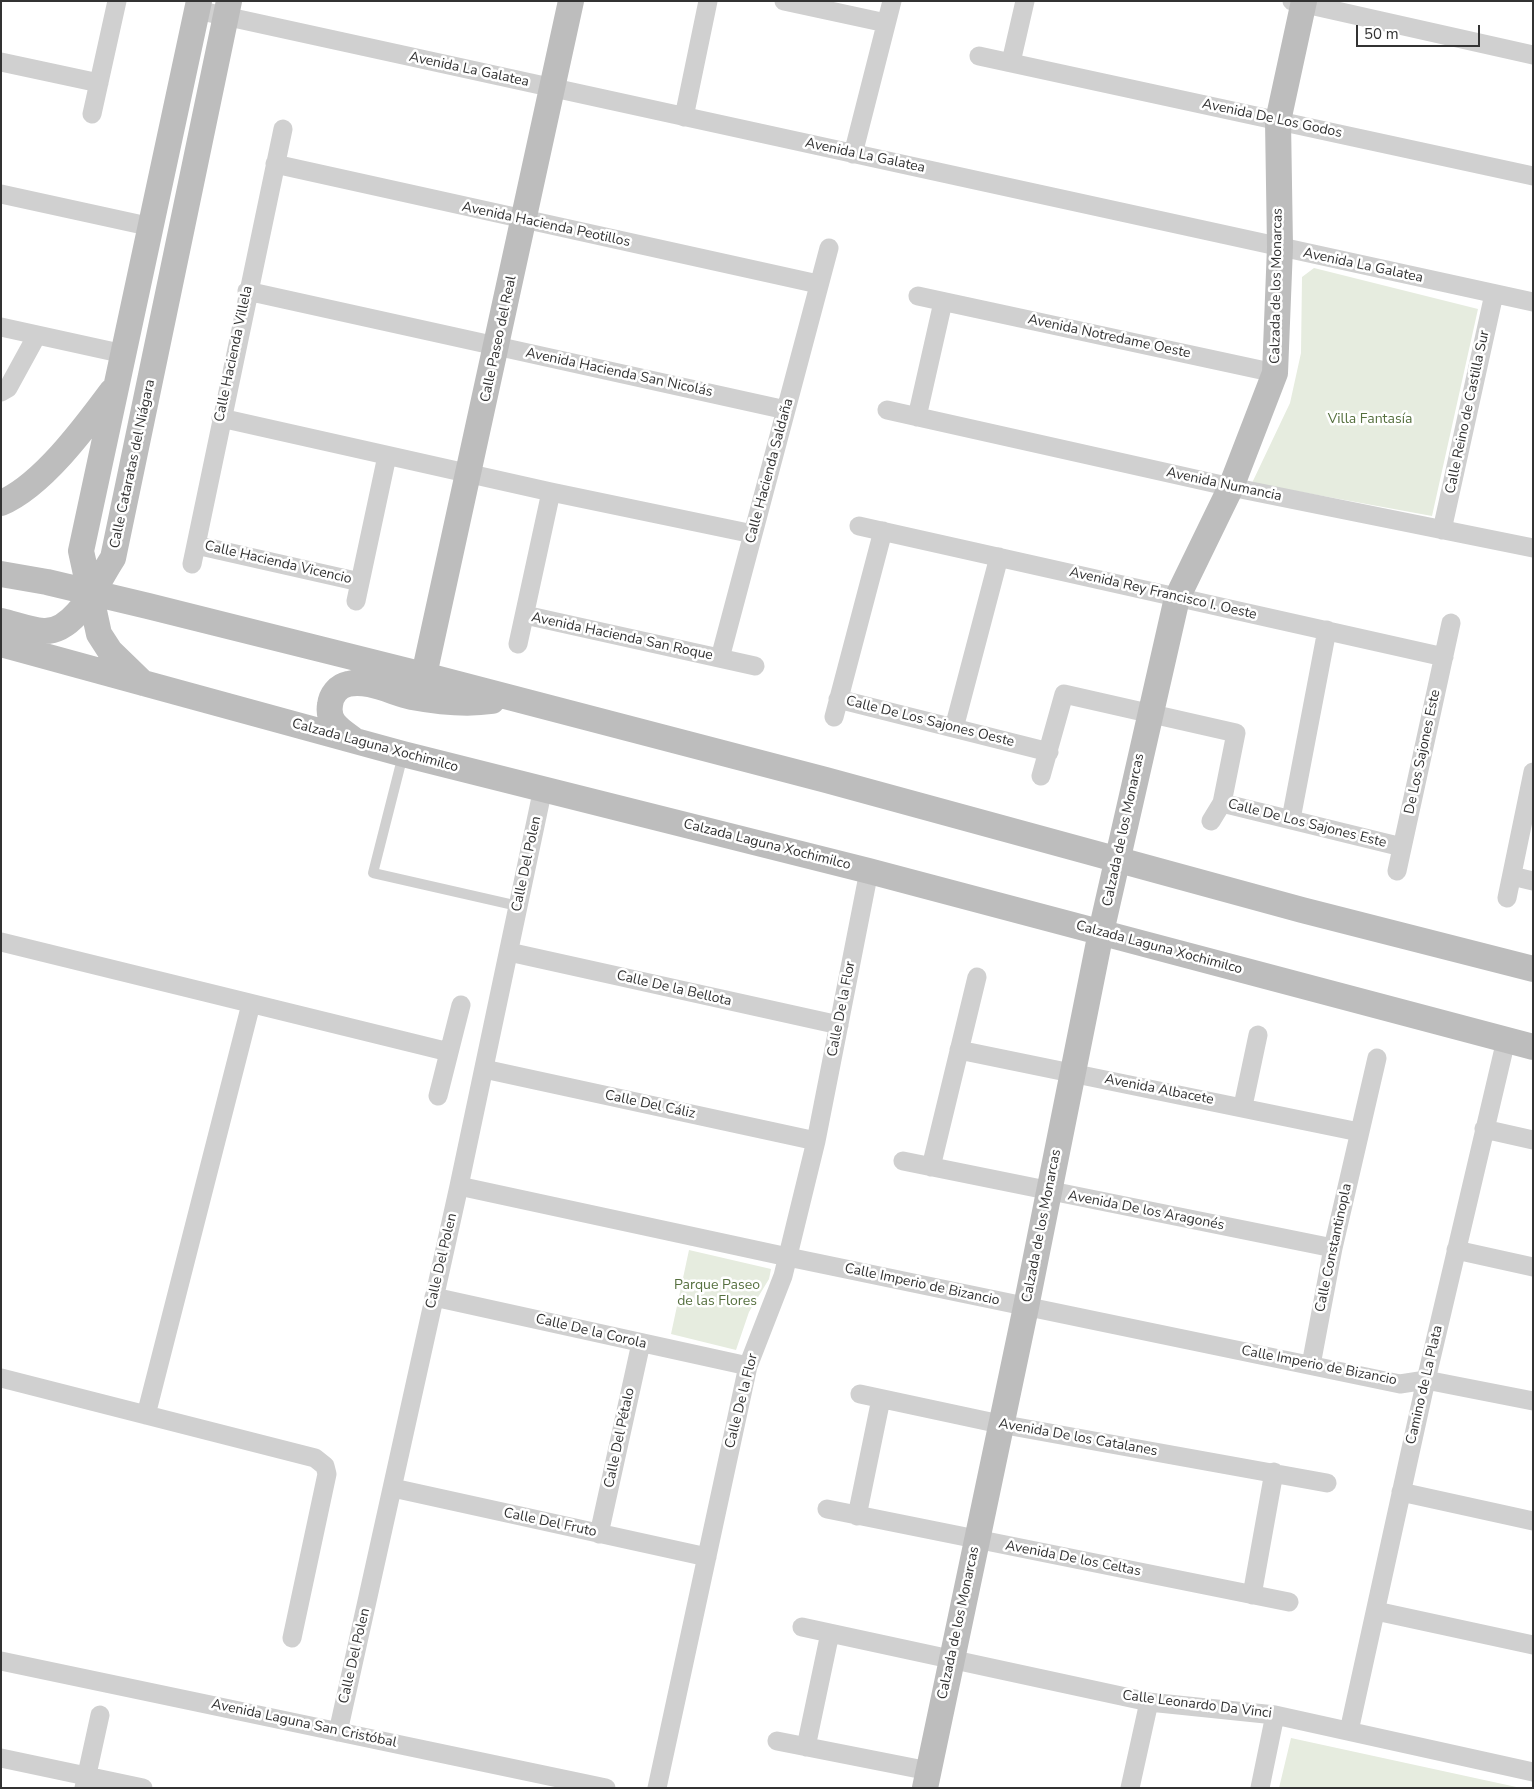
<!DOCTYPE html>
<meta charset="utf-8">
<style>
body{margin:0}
#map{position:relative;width:1534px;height:1789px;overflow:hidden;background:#fff;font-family:"Nunito Sans",sans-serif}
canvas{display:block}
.frame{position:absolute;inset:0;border:2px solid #333;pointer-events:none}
.scale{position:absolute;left:1356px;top:25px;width:124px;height:22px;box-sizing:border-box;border:2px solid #333;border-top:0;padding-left:6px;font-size:15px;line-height:18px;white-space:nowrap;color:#333;-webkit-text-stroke:4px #fff;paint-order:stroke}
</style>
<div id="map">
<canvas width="1534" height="1789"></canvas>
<div class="frame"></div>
<div class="scale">50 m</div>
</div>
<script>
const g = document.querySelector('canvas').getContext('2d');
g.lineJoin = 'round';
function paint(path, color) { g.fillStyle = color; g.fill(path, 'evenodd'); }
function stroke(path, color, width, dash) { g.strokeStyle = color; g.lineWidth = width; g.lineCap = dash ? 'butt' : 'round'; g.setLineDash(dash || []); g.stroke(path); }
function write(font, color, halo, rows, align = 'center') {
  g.font = font + ' "Nunito Sans",sans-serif'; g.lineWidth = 5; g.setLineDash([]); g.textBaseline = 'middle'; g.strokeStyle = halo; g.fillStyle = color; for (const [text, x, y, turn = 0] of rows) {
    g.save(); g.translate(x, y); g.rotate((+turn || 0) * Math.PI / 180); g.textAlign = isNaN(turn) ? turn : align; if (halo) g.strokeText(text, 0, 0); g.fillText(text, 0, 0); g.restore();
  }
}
const green = new Path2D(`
 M1314,268L1478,309L1432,516L1252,483L1290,403L1301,353L1302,277Z
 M689,1250L771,1269L769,1279L749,1312L736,1350L671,1334Z
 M1291,1738L1521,1788H1279Z`);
const lane = new Path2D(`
 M403,755L373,873L518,906`);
const street = new Path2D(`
 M784,1L886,23
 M1292,1L1533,55
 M197,10L1533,302
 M979,56L1533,176
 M1,62L99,83
 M1011,62L1025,1
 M92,114L117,1
 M684,117L708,1
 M853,154L892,1
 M275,164L818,284
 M1,194L152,227
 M247,291L786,410
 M918,296L1275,373
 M1,327L124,354
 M1,392L8,388L37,335
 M887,410L1231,487L1533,548
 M917,417L943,302
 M221,418L551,492L753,534
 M859,526L1444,657
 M1442,530L1494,294
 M196,545L360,582
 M192,564L283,129
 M356,601L387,456
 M525,615L755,666
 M518,644L551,492
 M720,658L829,248
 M838,699L1049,752
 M834,717L883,531
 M954,728L999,557
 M1041,776L1064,694L1236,733L1222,803L1211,821
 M1222,803L1402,847
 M1291,819L1327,630
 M1397,871L1451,623
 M1512,876L1533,881
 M1507,898L1533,772
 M1,942L449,1052
 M509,952L839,1025
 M959,1050L1359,1132
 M484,1069L816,1141
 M438,1096L461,1005
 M1243,1106L1258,1035
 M1484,1129L1533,1140
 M903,1161L1333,1248
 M931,1167L977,977
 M459,1186L788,1257L1400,1384L1426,1380L1533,1401
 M1456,1250L1533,1267
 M434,1297L748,1366
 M1311,1365L1333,1248L1377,1058
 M1,1378L315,1458L325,1466L327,1474L292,1638
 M860,1394L1000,1424L1327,1483
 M146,1415L251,1004
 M393,1488L707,1557
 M1401,1492L1533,1521
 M827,1509L1289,1602
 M857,1516L881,1399
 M599,1534L641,1343
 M1252,1595L1274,1472
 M1376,1611L1533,1645
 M802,1627L1149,1702L1275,1715L1533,1772
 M1,1661L606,1788
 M1349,1731L1426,1380L1506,1040
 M338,1732L459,1186L543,788
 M777,1741L929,1771
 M806,1747L830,1633
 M1,1758L143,1788
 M84,1788L100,1715
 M657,1788L748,1366L783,1276L816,1141L869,871
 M1130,1788L1149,1702
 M1260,1788L1275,1715`);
const secondary = new Path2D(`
 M1,503C42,486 86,426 112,391
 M1,574L47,582L148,606L424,675L826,780L1302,910L1533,969
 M1,621C14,624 30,630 43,631C76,633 97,582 113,558L229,1
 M1,644L403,754L869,871L1533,1047
 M424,675L571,1
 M143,683L110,651L99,634L81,551L199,1
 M354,740C341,730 327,723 330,705C331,695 338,686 348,684C368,679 393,693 412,697C439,702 465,705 492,701
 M925,1788L1026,1307L1101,932L1177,598L1231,487L1275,373L1280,247L1278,121L1304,1`);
const streetNames = [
 ["Avenida La Galatea",469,70,12],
 ["Avenida De Los Godos",1272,119,12],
 ["Avenida La Galatea",865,156,12],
 ["Avenida Hacienda Peotillos",546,225,12],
 ["Avenida La Galatea",1363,266,12],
 ["Calzada de los Monarcas",1277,286,-89],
 ["Avenida Notredame Oeste",1109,337,12],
 ["Calle Paseo del Real",499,339,-78],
 ["Calle Hacienda Villela",234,354,-78],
 ["Avenida Hacienda San Nicolás",619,373,12],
 ["Calle Reino de Castilla Sur",1468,412,-78],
 ["Calle Cataratas del Niágara",133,464,-78],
 ["Calle Hacienda Saldaña",770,471,-75],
 ["Avenida Numancia",1224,485,12],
 ["Calle Hacienda Vicencio",278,563,13],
 ["Avenida Rey Francisco I. Oeste",1163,594,13],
 ["Avenida Hacienda San Roque",622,637,12],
 ["Calle De Los Sajones Oeste",930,722,14],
 ["Calzada Laguna Xochimilco",375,746,15],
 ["De Los Sajones Este",1423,752,-78],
 ["Calle De Los Sajones Este",1307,824,14],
 ["Calzada de los Monarcas",1124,830,-78],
 ["Calzada Laguna Xochimilco",767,845,14],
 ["Calle Del Polen",527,864,-78],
 ["Calzada Laguna Xochimilco",1159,948,15],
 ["Calle De la Bellota",674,989,13],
 ["Calle De la Flor",842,1009,-79],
 ["Avenida Albacete",1159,1090,11],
 ["Calle Del Cáliz",650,1105,12],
 ["Avenida De los Aragonés",1146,1211,11],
 ["Calzada de los Monarcas",1042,1226,-79],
 ["Calle Constantinopla",1334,1248,-78],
 ["Calle Del Polen",442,1261,-77],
 ["Calle Imperio de Bizancio",922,1285,12],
 ["Calle De la Corola",591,1332,13],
 ["Calle Imperio de Bizancio",1319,1366,11],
 ["Camino de La Plata",1425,1385,-77],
 ["Calle De la Flor",742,1401,-76],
 ["Calle Del Pétalo",620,1438,-78],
 ["Avenida De los Catalanes",1078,1438,10],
 ["Calle Del Fruto",550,1523,12],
 ["Avenida De los Celtas",1073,1559,11],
 ["Calzada de los Monarcas",959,1623,-78],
 ["Calle Del Polen",355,1656,-77],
 ["Calle Leonardo Da Vinci",1197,1705,7],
 ["Avenida Laguna San Cristóbal",304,1724,12]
];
const parkNames = [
 ["Villa Fantasía",1370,420],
 ["Parque Paseo",717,1286],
 ["de las Flores",717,1302]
];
paint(green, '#e6ecdf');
stroke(lane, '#d0d0d0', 10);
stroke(street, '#d0d0d0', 19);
stroke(secondary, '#bdbdbd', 26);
write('14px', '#333', '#fff', streetNames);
write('14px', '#56703f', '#fff', parkNames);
</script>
